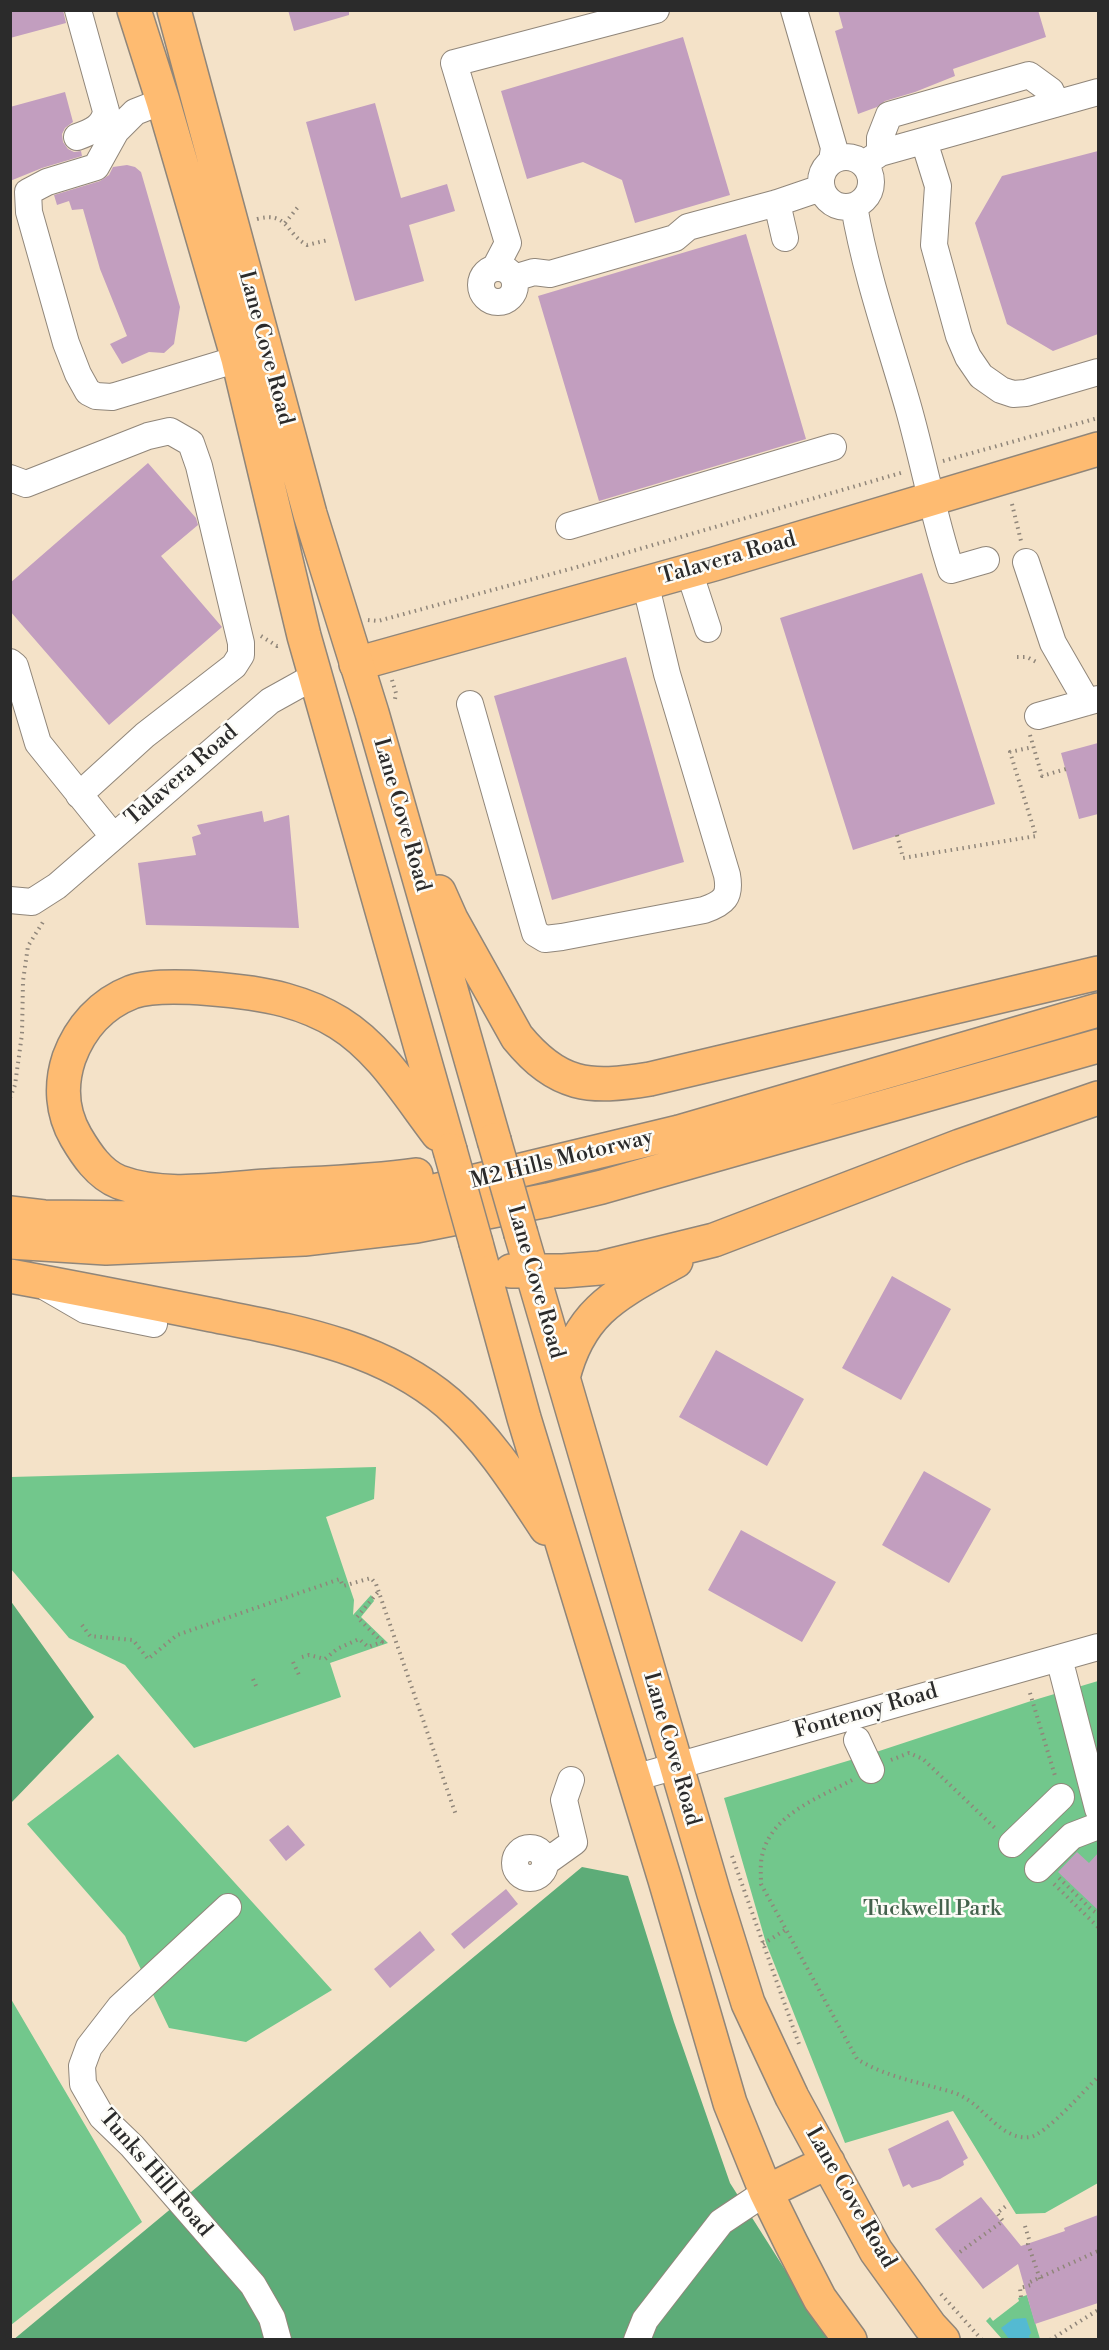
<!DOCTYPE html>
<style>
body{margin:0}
#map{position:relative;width:1109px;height:2350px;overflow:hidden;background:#f4e2c8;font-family:"Libre Bodoni",serif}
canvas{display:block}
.frame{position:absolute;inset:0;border:12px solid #2b2b2b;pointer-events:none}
</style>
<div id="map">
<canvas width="1109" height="2350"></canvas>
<div class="frame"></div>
</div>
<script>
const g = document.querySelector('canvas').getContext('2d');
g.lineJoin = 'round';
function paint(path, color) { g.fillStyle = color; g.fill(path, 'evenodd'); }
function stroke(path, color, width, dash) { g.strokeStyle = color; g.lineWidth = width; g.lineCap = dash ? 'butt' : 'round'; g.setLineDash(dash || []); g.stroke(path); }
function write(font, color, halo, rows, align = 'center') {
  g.font = font + ' "Libre Bodoni",serif'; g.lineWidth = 5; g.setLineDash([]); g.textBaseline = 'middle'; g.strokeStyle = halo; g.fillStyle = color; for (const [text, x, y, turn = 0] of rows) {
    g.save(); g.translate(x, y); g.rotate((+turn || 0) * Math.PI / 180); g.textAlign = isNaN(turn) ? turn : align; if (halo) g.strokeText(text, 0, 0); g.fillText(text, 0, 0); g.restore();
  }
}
const green = new Path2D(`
 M376,1467L374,1499L326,1517L354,1600L353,1615L371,1595L374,1601L361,1617L388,1643L330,1663L341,1697L194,1748L125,1665L69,1638L11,1569V1477Z
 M1098,1681V2183L1045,2213L1016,2214L953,2111L845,2143L766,1943L724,1798L864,1756L1031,1701Z
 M118,1754L332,1990L246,2042L169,2028L125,1936L27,1824Z
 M11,1999L142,2222L11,2325H10Z
 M1027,2295L1040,2339H1002L986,2321L990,2317L993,2321L1019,2301L1018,2298Z`);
const forest = new Path2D(`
 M10,1600L94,1717L11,1803H10Z
 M582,1867L628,1876L674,2022L730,2183L829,2339L13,2340Z`);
const water = new Path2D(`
 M1026,2318L1031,2333L1029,2336L1030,2339H1009L1001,2328L1013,2319Z`);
const building = new Path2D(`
 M10,10H63L66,23L10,38Z
 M288,10H349V15L294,31Z
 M838,10H1038L1046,37L953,69L955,76L915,92L885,101L877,107L858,114L835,31L843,28Z
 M683,37L730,195L635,223L622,180L583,162L527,179L501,91Z
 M65,92L73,122L65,128L62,134L63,142L68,149L74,152L81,151L82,156L42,168L10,181V107Z
 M375,103L401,198L447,184L455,211L409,225L424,281L355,301L306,122Z
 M1098,151V334L1053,351L1007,324L975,223L1002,176Z
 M127,165L135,167L141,172L180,307L174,344L164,353L149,352L122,364L110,344L127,336L100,269L83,209L72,210L69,201L57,205L54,195L100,181L109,175L113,167Z
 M746,234L806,439L599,501L538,296Z
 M148,463L196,518L198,525L161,556L222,627L109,725L10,611V583Z
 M922,573L995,804L853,850L780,618Z
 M626,657L684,862L552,900L494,696Z
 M1098,743V814L1079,819L1061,753Z
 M262,811L264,822L289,815L299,928L146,925L138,863L196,855L192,837L201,834L197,825Z
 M892,1276L951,1309L901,1400L842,1368Z
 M716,1350L804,1399L767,1466L679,1417Z
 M924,1471L991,1509L949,1583L882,1545Z
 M741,1530L836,1582L802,1642L708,1590Z
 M288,1825L305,1845L286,1861L269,1840Z
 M1077,1852L1089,1863L1098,1853V1910L1058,1872Z
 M506,1889L518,1904L464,1949L451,1934Z
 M420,1931L435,1950L390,1988L374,1969Z
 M948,2120L968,2158L963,2161L964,2165L940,2179L912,2188L909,2184L903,2187L888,2149Z
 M981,2197L1021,2246L1065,2231L1064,2228L1098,2215V2303L1035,2324L1018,2264L983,2289L935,2229Z`);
const path = new Path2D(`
 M257,219C288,211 285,233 307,245L328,240
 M285,223L298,207
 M943,461L1098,418
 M1012,504L1021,541
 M368,620L378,621L581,566L904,472
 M261,636L277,646L280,645
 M1017,657H1027L1038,663
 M392,680L396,693L395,699
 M1030,735L1042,776L1066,769
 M897,835L903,858L1036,836L1010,752L1033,747
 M10,1098L15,1085L22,1034L23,981L28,946L43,922
 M82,1625L90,1636L133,1640L148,1659L177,1635L340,1579L343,1586L371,1578L376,1584L456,1815
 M302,1657L309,1655L325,1659L337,1649L359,1639L368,1647L382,1642L357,1617L378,1592
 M293,1662L299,1675
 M253,1679L257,1688
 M1030,1693L1056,1779
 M891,1760L909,1753L923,1759L996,1829
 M852,1780C819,1798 771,1814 762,1856C760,1865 761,1876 761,1884L857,2059C881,2074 908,2080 934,2087C944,2090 956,2092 965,2098C985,2109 1003,2141 1030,2137C1045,2135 1085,2090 1098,2077
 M732,1856L800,2047
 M1059,1878L1092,1910L1098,1914
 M1054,1884L1098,1927
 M763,1944L785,1930
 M1025,2226L1029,2239L1028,2244L1040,2279
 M960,2252L1003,2221L997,2213L1006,2206
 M941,2294L982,2340
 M1021,2297L1020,2288L1031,2285L1030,2282L1098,2251
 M1050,2340L1098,2310`);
const minor = new Path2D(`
 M794,10L834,148L832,161
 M163,101L135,112L116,131L96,167L47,182L28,192L29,212L66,343L78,374L88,392L96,396L112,397L238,359
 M77,137C91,132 104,127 106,111L78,10
 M924,141L938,186L934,245L959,336L968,357L981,376L1001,390L1013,394L1026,393L1098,372
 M880,153V138L889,115L1029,75L1051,91L1055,104
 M821 182a25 25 0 1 1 50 0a25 25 0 1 1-50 0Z
 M864,164L880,153L1098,92
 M777,203L785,238
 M854,206C866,276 890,343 909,410C924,464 934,518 951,570L986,560
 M481 285a17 17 0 1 1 34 0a17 17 0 1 1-34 0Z
 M495,268L508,243L454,63L656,10
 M514,278L534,272L550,274L675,238L688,227L777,203L821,188
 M10,478L26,484L148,436L170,431L191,443L199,466L241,643V655L234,666L145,735L79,795
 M569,526L833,447
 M1026,562L1053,643L1087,702
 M689,571L708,629
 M10,662L15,666L38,743L113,836
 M470,704L535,933L545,939L562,937L704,910C724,903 731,897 727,875L667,674L645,582
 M1038,716L1098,699
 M10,900L32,902L57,886L270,701L315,676
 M47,1288L85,1310L154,1324
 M1059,1658L1098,1809
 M857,1740L871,1770
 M634,1778L1098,1647
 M1012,1844L1061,1797
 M515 1863a15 15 0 1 1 30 0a15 15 0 1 1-30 0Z
 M546,1862L574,1842L564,1800L571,1780
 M1038,1869L1072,1836L1098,1826
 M228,1907L120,2007L89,2047L82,2066L83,2084L102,2117L132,2146L253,2285L272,2318L278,2340
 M637,2340L645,2320L721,2222L766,2192`);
const major = new Path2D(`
 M356,664L714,564L1098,449`);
const highway = new Path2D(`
 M134,10L163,101L238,359L304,636L450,1150
 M174,10L310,514L372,713L494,1140
 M439,892L451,919L517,1037C558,1087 589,1089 650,1079L1098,973
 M416,1175C367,1182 317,1183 267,1186C220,1189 164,1199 119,1182C99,1174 86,1154 76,1137C62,1113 60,1085 69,1058C80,1028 101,1004 132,992C164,981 252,991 285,1000C303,1005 323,1013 339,1023C381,1049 408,1095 438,1134
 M10,1213L44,1217L150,1218L285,1215L405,1198L679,1132L1098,1010
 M521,1234L714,1894L748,2003L792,2097L876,2251L930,2326L943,2340
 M10,1242L106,1248L304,1239L416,1226L548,1200L602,1187L1098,1046
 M476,1243L524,1418L665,1880L730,2103L766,2192L791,2243L820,2299L850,2340
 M511,1271H563L600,1268L714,1240L960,1146L1098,1098
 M10,1276C76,1288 142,1301 207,1314C291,1331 380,1345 448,1403C488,1438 517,1484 546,1528
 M563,1378C580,1309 619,1293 676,1261
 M766,2192L828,2162`);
const highwayBridge = new Path2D(`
 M494,1140L521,1234
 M450,1150L476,1243`);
const streetNames = [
 ["Lane Cove Road",265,348,75],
 ["Talavera Road",728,559,-16],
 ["Talavera Road",182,776,-41],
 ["Lane Cove Road",401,815,74],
 ["M2 Hills Motorway",562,1160,-14],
 ["Lane Cove Road",535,1282,74],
 ["Fontenoy Road",866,1712,-16],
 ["Lane Cove Road",671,1749,74],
 ["Tunks Hill Road",155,2174,49],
 ["Lane Cove Road",850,2198,60]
];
const parkNames = [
 ["Tuckwell Park",932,1910]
];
paint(green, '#72c78c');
paint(forest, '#5dac78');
paint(water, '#54bad2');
paint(building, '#c29ebf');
stroke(minor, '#90867a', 28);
stroke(major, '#90867a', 36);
stroke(highway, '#90867a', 36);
stroke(path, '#90867a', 4, [1.5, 4.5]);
stroke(minor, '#fff', 26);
stroke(major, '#febb71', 33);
stroke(highway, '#febb71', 33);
stroke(highwayBridge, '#90867a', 36, []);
stroke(highwayBridge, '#febb71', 33);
write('22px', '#2b2b2b', '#fdfcf7', streetNames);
write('22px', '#44624d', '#fdfcf7', parkNames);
</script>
